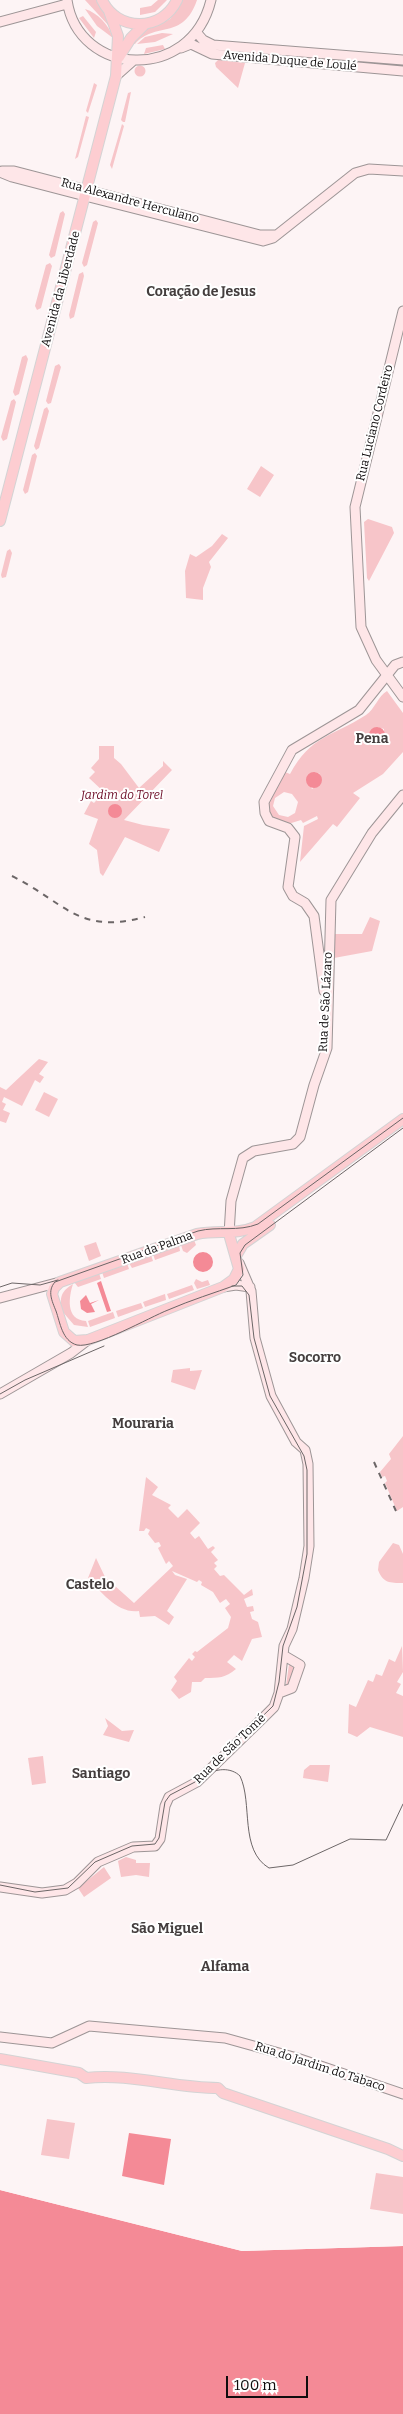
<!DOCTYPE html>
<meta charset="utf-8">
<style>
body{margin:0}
#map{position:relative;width:403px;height:2414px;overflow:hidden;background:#fdf4f5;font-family:Bitter,serif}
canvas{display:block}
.scale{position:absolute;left:226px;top:2376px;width:82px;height:22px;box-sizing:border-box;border:2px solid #100d0e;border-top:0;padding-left:6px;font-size:15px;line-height:18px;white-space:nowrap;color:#100d0e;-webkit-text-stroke:4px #fff;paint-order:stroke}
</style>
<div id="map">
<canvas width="403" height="2414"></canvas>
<div class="scale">100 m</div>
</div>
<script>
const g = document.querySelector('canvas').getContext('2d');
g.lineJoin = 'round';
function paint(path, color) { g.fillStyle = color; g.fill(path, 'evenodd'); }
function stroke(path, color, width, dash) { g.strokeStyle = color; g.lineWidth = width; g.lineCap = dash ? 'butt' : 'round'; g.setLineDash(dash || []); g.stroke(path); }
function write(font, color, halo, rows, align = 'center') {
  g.font = font + ' Bitter,serif'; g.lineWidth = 4; g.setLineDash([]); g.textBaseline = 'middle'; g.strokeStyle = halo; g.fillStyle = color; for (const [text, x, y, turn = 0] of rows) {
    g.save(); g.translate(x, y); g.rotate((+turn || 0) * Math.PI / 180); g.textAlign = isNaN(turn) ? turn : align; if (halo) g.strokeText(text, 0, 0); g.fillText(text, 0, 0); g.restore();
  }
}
const green = new Path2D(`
 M85,0H97L108,18L109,26Z
 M158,0H167L155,12L140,15V8L151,6Z
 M183,0H197C183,41 155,21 135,44L131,43L143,31L170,19Z
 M85,9C98,13 109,25 113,38L97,26Z
 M83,16L96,32L94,38L79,18Z
 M162,33L173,34L155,42L137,44L145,37Z
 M163,45L165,49L144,54L146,48Z
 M218,60L245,63L238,88L216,67L215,63Z
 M134.5 71a5.5 5.5 0 1 1 11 0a5.5 5.5 0 1 1-11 0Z
 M94,83L97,85L88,113L86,111Z
 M131,92L125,122H123L121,120L128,93Z
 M86,116L89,117L78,157L75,159Z
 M122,124L124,126L112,169L110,165Z
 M63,211L65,214L55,256L51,258L49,255L60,213Z
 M96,220L98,223L87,265L84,267L82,263L93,222Z
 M50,263L52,266L41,308L37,310L35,306L46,265Z
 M83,272L84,276L74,317L70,319L69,315L79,274Z
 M26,355L28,359L19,394L15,396L13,392L22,357Z
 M59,364L61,367L51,403L48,404L46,401L55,366Z
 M14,399L16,402L7,439L3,441L1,437L11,401Z
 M47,407L49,411L39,448L36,450L34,446L44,409Z
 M35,453L37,456L28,492L25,494L23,490L32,455Z
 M261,466L274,475L260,497L247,489Z
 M368,519L392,527L394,533L369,581L367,578L364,522Z
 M222,534L228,538L209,562L211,567L203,588V600L186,598L185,571L190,554L196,557L212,546Z
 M10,549L12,553L6,577L2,578L1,575L7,551Z
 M387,691L403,713V752L383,774L353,793L360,798L337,827L333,824L300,862L304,826L318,819L317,816L303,823L301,820L285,825L269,816L266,801L285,772L290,774C311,735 332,737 366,715C375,709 378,696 387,691ZM378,727L384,729V735L379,741L371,742L369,739L371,733ZM316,772L320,774V783L312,789L307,780L310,775ZM284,792L292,794L298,802L295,813L288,817L279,815L273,806L275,798Z
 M99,746H114V758L121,764L139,788L163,766V761L172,770L124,820L143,825L170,829L159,852L125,837L103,876L100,873L97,850L89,844L98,819L84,814L91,801L94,803L104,792L89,778L95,772L91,768L99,759Z
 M370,917L380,921L372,951L334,958L335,934H362Z
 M39,1059L48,1062L39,1074L44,1077L40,1083L35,1080L22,1106L4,1097L2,1102L6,1104L3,1110L10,1113L6,1123L0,1121V1087L6,1090Z
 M44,1092L58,1099L49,1117L35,1110Z
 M194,1240L196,1245L187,1253L183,1251L181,1245Z
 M96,1242L101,1256L89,1261L84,1246Z
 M179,1245L180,1251L155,1260L153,1254Z
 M151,1255L153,1261L132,1268L129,1263Z
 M127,1263L129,1269L104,1278L102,1272Z
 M99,1273L101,1279L78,1287L74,1282Z
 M196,1279L202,1282L208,1280L210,1285L197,1289L194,1283Z
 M73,1284C69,1296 65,1320 86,1321L88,1327L74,1325L62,1311C59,1296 62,1291 73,1284Z
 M192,1285L194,1290L169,1299L167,1294Z
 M165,1294L166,1300L145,1307L143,1302Z
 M141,1303L143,1308L118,1317L116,1311Z
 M113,1312L115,1318L90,1327L88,1321Z
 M190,1368V1371L202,1370L195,1390L171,1382L173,1370Z
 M403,1436V1507L397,1511L385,1483L387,1481L385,1476L382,1477L380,1472L391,1459L389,1454Z
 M146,1477L158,1487L152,1495L171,1505L168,1508L178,1518L187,1509L200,1523L190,1533L195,1539L199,1536L208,1549L213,1546L215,1548L211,1552L218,1560L214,1563L217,1566L214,1569L220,1576L224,1575L244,1595L252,1589L253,1595L244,1599L247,1607L253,1606L254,1611L250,1612L252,1619L258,1622L262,1637L252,1639L242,1661L234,1655L227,1662L236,1669C225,1678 219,1678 205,1678L201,1682H192L191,1692L179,1699L171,1690L177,1681L174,1677L189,1658L192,1661L195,1657L192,1654L195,1651L197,1652L228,1628L231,1617L225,1608L230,1604L226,1599L220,1603L213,1592L201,1585L202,1582L199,1580L197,1582L172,1571L175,1575L187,1579L167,1611L174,1617L169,1625L155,1616L140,1617L139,1611C118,1614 101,1592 88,1578L96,1558L105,1577L134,1603L173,1566L169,1561L166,1564L158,1548L161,1546L159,1542L155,1543L148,1534L150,1530L146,1528L144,1531H139Z
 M393,1543L399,1545L403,1554V1583C390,1583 383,1583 378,1570L379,1562Z
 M402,1646L403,1672L397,1682L401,1684L396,1693L403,1696V1737L370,1727L357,1737L348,1733L349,1704L356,1707L368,1680L373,1682L376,1674L382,1676L389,1659L395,1662Z
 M289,1664L294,1668L288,1685L286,1686Z
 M105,1718L122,1731L134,1730L129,1742L103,1735L108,1726Z
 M43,1756L46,1783L32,1785L28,1758Z
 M310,1765H330L328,1782L303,1778L304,1770Z
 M126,1857L136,1860V1863H150L149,1877L136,1875L121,1877L118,1861Z
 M104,1867L111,1878L84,1897L78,1888Z
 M47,2119L75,2123L69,2159L41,2155Z
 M376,2173L403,2177V2214L370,2209Z`);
const water = new Path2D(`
 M369 735a8 8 0 1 1 16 0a8 8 0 1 1-16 0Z
 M306 780a8 8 0 1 1 16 0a8 8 0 1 1-16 0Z
 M108 811a7 7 0 1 1 14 0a7 7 0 1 1-14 0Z
 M193 1262a10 10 0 1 1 20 0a10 10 0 1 1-20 0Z
 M101,1281L111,1311L107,1312L97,1283Z
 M86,1295L90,1303L99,1300L91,1304L95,1312L87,1313L81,1309L80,1301Z
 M129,2133L171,2139L164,2185L122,2176Z
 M0,2190L242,2251L403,2246V2414H0Z`);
const pier = new Path2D(`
 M1,2188L242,2249L403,2244V2246L242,2251L0,2190Z`);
const secondary = new Path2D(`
 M67,0C78,77 191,83 211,0
 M0,22L67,4
 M197,33L203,40L213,45L403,60
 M181,48L191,44L212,54L403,71
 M116,76L134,60
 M2,171H14L260,235H276
 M0,172L12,177L85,196L263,241L273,238L355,173L369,169L403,171
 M403,311L355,507L361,627L376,660L403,697
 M324,991L314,916L305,903L293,896L288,887L295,837L288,828L269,821L265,813L264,802L292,750L359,710L395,665L403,662
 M229,1234L231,1201L243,1158L254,1151L293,1144L300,1137L314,1085L327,1048L331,900L372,833L403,795
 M223,1287L236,1285L250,1287
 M0,1298L60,1282
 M0,1394L71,1353L88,1340
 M279,1693L292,1688L300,1665L283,1655
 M0,1887L42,1893L65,1890L77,1883L98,1862L133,1847L155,1846L160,1839L165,1806L169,1797L197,1782L267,1714L274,1707L279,1693L284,1646L292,1629L304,1578L309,1546L308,1464L305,1450L296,1442L271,1396L255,1338L251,1291L239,1263
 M0,2037L52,2043L89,2026L225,2038L297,2058L403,2094`);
const primary = new Path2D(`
 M102,0C117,32 162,32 177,0
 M119,57L131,38L145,24
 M0,521L116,76L118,36L109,11
 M229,1234L239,1269L234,1279L223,1287L88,1340L74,1341L64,1332L52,1294L54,1288L60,1282L197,1234C218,1230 236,1235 255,1227L403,1119
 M236,1256L243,1244L270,1225
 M0,2059L79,2073L86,2078C130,2073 174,2088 218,2088L223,2093L388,2149L403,2156`);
const tram = new Path2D(`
 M403,1118L258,1224C238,1232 218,1226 198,1231L55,1282C47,1291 52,1301 56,1311C60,1322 62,1341 77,1345C94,1349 150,1317 168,1310C191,1300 214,1293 236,1285L243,1275L240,1253L245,1245L403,1128
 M0,1287L12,1283L40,1285L58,1280
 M0,1394L25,1380L104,1346
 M205,1776C215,1768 231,1767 240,1776C253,1803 239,1850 269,1868L293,1865L350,1839L386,1840L403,1804
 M0,1885L35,1892L68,1888L95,1862L132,1846L155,1844L159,1838L165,1802L170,1795L195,1782L273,1706L279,1682L283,1646L297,1607L307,1554V1470L304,1456L270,1396L254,1338L249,1295L242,1286H232`);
const rail = new Path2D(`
 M12,876C66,903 78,935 145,917
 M374,1462L396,1511`);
const streetNames = [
 ["Avenida Duque de Loulé",290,61,5],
 ["Rua Alexandre Herculano",130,201,15],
 ["Avenida da Liberdade",61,289,-75],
 ["Rua Luciano Cordeiro",375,423,-76],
 ["Rua de São Lázaro",326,1002,-87],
 ["Rua da Palma",157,1248,-20],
 ["Rua de São Tomé",230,1749,-44],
 ["Rua do Jardim do Tabaco",320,2067,18]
];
const parkNames = [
 ["Jardim do Torel",122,796]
];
const neighbourhoodNames = [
 ["Coração de Jesus",201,292],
 ["Pena",372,739],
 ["Socorro",315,1358],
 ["Mouraria",143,1424],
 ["Castelo",90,1585],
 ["Santiago",101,1774],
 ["São Miguel",167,1929],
 ["Alfama",225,1967]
];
paint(green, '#f7c5c9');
paint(water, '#f48a96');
paint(pier, '#fdf4f5');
stroke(secondary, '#9d9596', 11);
stroke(primary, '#d4d3d4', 12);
stroke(secondary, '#fee6e8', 9);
stroke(primary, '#fdcdd1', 10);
stroke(tram, '#6c6667', 1);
stroke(rail, '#6c6667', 2, [6, 6]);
write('12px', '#100d0e', '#fff', streetNames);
write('italic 12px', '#6d0c26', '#fff', parkNames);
write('bold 14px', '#443e3e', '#fff', neighbourhoodNames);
</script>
